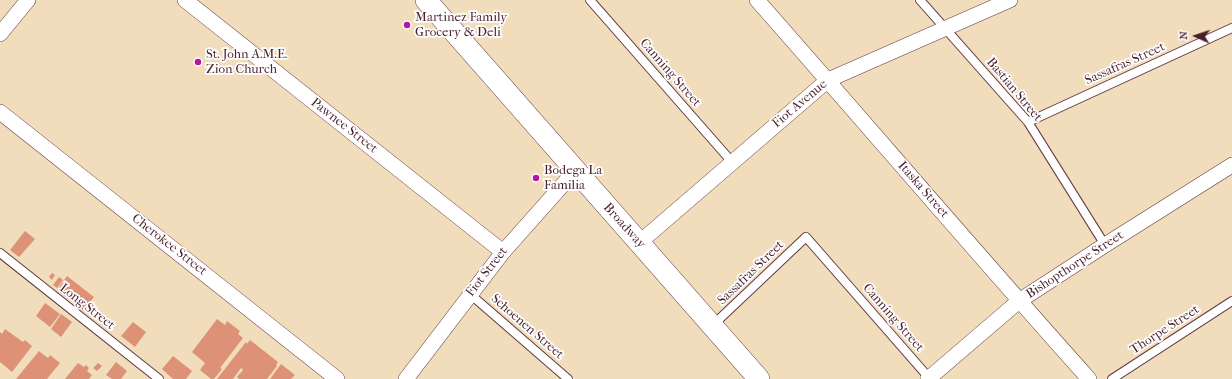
<!DOCTYPE html>
<style>
body{margin:0}
#map{position:relative;width:1232px;height:379px;overflow:hidden;background:#f1dcbc;font-family:"IM FELL French Canon",serif}
canvas{display:block}
.north{position:absolute;left:1176px;top:16px;width:40px;height:40px;-webkit-text-stroke:3px #fff;paint-order:stroke;rotate:273deg;font-size:11px;font-weight:700;line-height:16px;text-align:center;color:#4a1f2b}
.north::after{content:'';display:block;margin:auto;width:14px;height:18px;background:#4a1f2b;clip-path:polygon(50% 0,100% 100%,50% 72%,0 100%)}
</style>
<div id="map">
<canvas width="1232" height="379"></canvas>
<div class="north">N</div>
</div>
<script>
const g = document.querySelector('canvas').getContext('2d');
g.lineJoin = 'round';
function paint(path, color) { g.fillStyle = color; g.fill(path, 'evenodd'); }
function stroke(path, color, width, dash) { g.strokeStyle = color; g.lineWidth = width; g.lineCap = dash ? 'butt' : 'round'; g.setLineDash(dash || []); g.stroke(path); }
function write(font, color, halo, rows, align = 'center') {
  g.font = font + ' "IM FELL French Canon",serif'; g.lineWidth = 3.5; g.setLineDash([]); g.textBaseline = 'middle'; g.strokeStyle = halo; g.fillStyle = color; for (const [text, x, y, turn = 0] of rows) {
    g.save(); g.translate(x, y); g.rotate((+turn || 0) * Math.PI / 180); g.textAlign = isNaN(turn) ? turn : align; if (halo) g.strokeText(text, 0, 0); g.fillText(text, 0, 0); g.restore();
  }
}
const building = new Path2D(`
 M25,231L35,239L19,257L10,250Z
 M52,273L55,275L52,280L49,277Z
 M67,276L94,297L83,310L57,290Z
 M59,277L63,280L57,288L53,285Z
 M45,303L60,314L50,327L36,316Z
 M61,314L72,322L61,337L51,329Z
 M217,319L225,325L227,321L240,331L238,334L243,338L220,368L222,369L214,379H211L200,370L205,363L192,352Z
 M133,322L146,332L135,347L121,336Z
 M5,329L23,342L25,340L32,346L12,372L0,362V332L2,334Z
 M250,340L278,362L276,365L277,366L267,379H239L237,377L243,370L241,368L233,379H217L246,342L247,344Z
 M39,351L48,358L50,355L60,363L47,379H16Z
 M173,356L192,371L186,379H173L162,369Z
 M116,362L127,371L121,379H112L106,375Z
 M78,363L84,367L86,365L89,368L87,371L92,375L89,379H65Z
 M98,363L102,366L97,371L93,368Z
 M281,364L295,375L291,379H270Z`);
const lane = new Path2D(`
 M590,0L732,162
 M920,0L1028,122L1105,245
 M1028,122L1232,28
 M0,253L159,379
 M470,294L568,379
 M713,325L806,237L930,379
 M1112,379L1232,301`);
const street = new Path2D(`
 M185,0L503,252
 M757,0C868,126 977,254 1089,379
 M0,34L28,0
 M0,112L337,379
 M640,242L828,80L1010,0
 M406,379L503,252L575,171
 M928,379L1019,301L1105,245L1232,165`);
const secondary = new Path2D(`
 M426,0C537,127 648,253 759,379`);
const markers = [
 [407,25,4,"#b5179e"],
 [198,62,4,"#b5179e"],
 [536,178,4,"#b5179e"]
];
const poiNames = [
 ["Martinez Family",415,18],
 ["Grocery & Deli",415,33],
 ["St. John A.M.E.",206,55],
 ["Zion Church",206,70],
 ["Bodega La",544,171],
 ["Familia",544,186]
];
const streetNames = [
 ["Sassafras Street",1125,64,-24],
 ["Canning Street",670,73,49],
 ["Bastian Street",1014,90,50],
 ["Fiot Avenue",800,104,-40],
 ["Pawnee Street",344,126,38],
 ["Itaska Street",923,190,49],
 ["Broadway",624,226,48],
 ["Cherokee Street",169,245,38],
 ["Bishopthorpe Street",1075,265,-33],
 ["Fiot Street",487,272,-52],
 ["Sassafras Street",751,273,-44],
 ["Long Street",87,307,38],
 ["Canning Street",893,318,49],
 ["Schoenen Street",527,327,41],
 ["Thorpe Street",1165,330,-33]
];
paint(building, '#dd9277');
stroke(lane, '#633b41', 10);
stroke(street, '#633b41', 16);
stroke(secondary, '#633b41', 22);
stroke(lane, '#fff', 8);
stroke(street, '#fff', 15);
stroke(secondary, '#fff', 21);
for (const [x, y, r, color] of markers) { const dot = new Path2D(); dot.arc(x, y, r, 0, 2 * Math.PI); g.fillStyle = color; g.fill(dot); stroke(dot, '#fff', 1.5); }
write('13px', '#4a1f2b', '#fff', poiNames, 'left');
write('13px', '#4a1f2b', '#fff', streetNames);
</script>
